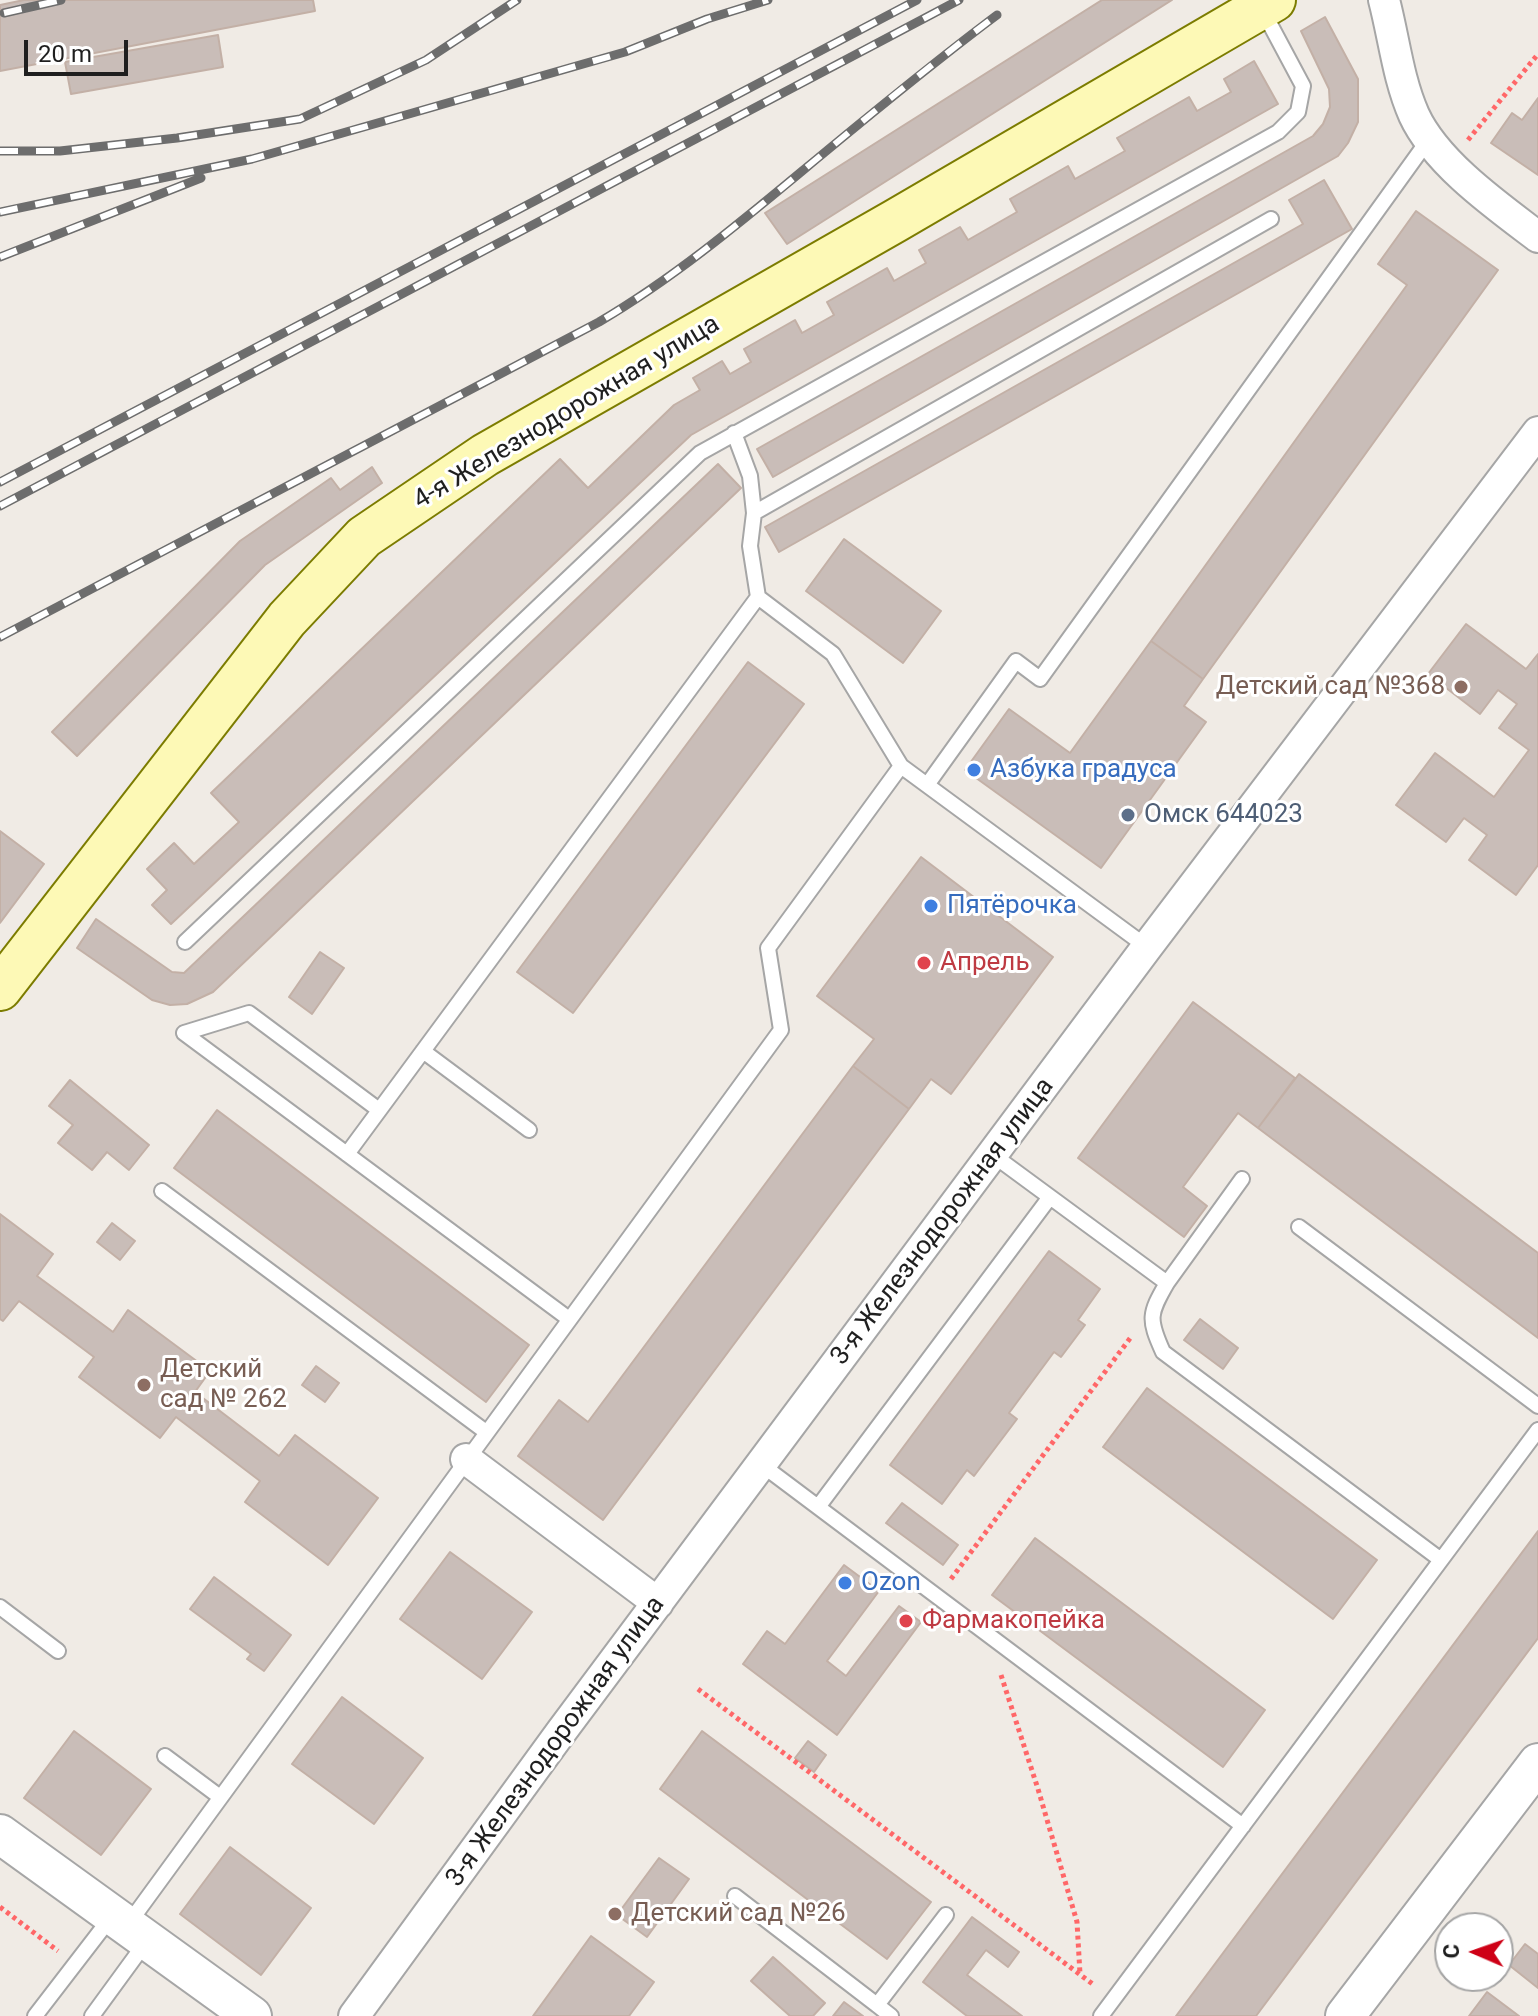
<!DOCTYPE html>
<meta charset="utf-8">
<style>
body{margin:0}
#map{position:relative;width:1538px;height:2016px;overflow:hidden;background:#f0ebe5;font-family:Roboto,sans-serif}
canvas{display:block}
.north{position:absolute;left:1434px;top:1912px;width:80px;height:80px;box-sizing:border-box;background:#fff;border:2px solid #a5a5a5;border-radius:50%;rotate:272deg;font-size:22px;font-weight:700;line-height:32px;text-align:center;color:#1f1f1f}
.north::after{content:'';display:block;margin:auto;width:28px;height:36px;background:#ce0016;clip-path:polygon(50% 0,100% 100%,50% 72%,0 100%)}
.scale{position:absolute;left:24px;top:40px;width:104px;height:36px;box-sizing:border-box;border:4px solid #1f1f1f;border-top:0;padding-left:10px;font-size:24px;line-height:28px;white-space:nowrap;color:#1f1f1f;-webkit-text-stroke:6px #fff;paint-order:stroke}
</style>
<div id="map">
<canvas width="1538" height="2016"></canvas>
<div class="north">С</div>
<div class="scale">20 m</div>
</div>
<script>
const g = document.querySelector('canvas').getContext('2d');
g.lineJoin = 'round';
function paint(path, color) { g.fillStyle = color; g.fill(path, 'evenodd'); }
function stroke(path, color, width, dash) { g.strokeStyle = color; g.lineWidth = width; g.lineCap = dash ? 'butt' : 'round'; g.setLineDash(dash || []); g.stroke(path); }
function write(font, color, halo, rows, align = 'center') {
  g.font = font + ' Roboto,sans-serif'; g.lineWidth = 6; g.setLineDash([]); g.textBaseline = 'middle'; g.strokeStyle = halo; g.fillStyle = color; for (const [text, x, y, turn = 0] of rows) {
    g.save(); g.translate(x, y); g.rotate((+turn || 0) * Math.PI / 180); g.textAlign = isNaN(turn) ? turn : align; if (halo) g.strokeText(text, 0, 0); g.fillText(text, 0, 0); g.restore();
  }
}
const building = new Path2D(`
 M24,0H313L315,11L0,71V5Z
 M1102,0H1172L787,244L765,213Z
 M1325,17L1358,79V122L1348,143L1338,156L773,477L757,449L1313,136L1323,124L1330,107L1329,89L1301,31Z
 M218,35L223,67L71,94L65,62Z
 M1254,61L1278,104L691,435L171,924L152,905L167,890L147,869L174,843L194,864L239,822L211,793L560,459L588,488L674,405L700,390L693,378L722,361L730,374L751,362L744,349L795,320L802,333L834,315L827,302L887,268L894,281L926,263L919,250L960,227L968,240L1017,212L1010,199L1068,166L1075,179L1125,151L1117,138L1189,97L1197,111L1231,92L1224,79Z
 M1538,98V175L1491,143L1512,113L1522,120Z
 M1324,180L1352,229L779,552L765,527L1303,224L1289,200Z
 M1416,211L1498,270L1203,679L1151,641L1407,285L1378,264Z
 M718,464L741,488L213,992L187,1004L170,1005L152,1000L77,948L96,919L172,972L184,973Z
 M372,467L382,483L265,565L77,756L52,732L240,541L331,478L340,490Z
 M844,539L941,611L903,663L806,591Z
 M1466,624L1526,669L1538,654V865L1516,895L1469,860L1487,835L1464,818L1446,842L1396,805L1435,753L1494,797L1529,750L1499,728L1517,704L1498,690L1480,714L1428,674Z
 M1151,641L1203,679L1184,706L1206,722L1101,868L965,770L1009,709L1070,753Z
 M748,662L804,704L573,1013L517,972Z
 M0,831L44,864L0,923Z
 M921,857L1053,957L951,1094L931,1079L909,1109L853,1066L874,1039L817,996Z
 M320,952L344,968L312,1014L289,997Z
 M1193,1002L1295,1078L1258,1128L1238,1113L1183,1187L1207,1206L1184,1237L1078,1158Z
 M853,1066L909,1109L603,1520L518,1456L559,1400L588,1422Z
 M1299,1074L1538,1253V1338L1258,1128Z
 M70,1080L149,1145L129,1170L107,1152L92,1170L58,1143L73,1125L49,1106Z
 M217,1110L529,1345L486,1402L174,1168Z
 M0,1214L53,1254L37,1276L113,1332L128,1310L210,1371L195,1392L279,1456L295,1435L378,1498L328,1565L245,1502L260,1481L176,1417L160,1438L79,1377L94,1357L19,1301L3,1321L0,1319Z
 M112,1223L135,1241L120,1260L97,1242Z
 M1049,1251L1100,1289L1078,1320L1085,1325L1061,1357L1054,1352L1009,1413L1017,1419L974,1476L967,1470L942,1504L890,1465Z
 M1200,1319L1238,1348L1223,1369L1184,1340Z
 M316,1366L339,1383L325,1402L302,1385Z
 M1147,1388L1377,1560L1333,1619L1103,1447Z
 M902,1503L958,1545L943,1565L886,1523Z
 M1538,1531V1638L1256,2016H1176Z
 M1035,1538L1265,1710L1223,1767L992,1595Z
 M450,1552L532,1612L482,1679L400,1619Z
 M844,1565L879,1591L827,1661L846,1676L899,1606L921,1622L837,1735L743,1664L767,1631L785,1644Z
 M214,1577L291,1635L264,1671L247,1659L251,1654L190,1609Z
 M342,1697L423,1758L374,1824L292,1764Z
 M74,1731L151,1789L101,1855L24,1798Z
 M702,1731L931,1902L887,1959L660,1789Z
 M808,1741L826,1755L814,1772L795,1758Z
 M230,1847L311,1908L261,1975L180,1914Z
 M659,1858L689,1879L647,1937L617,1915Z
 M972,1917L1019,1952L1008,1967L986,1950L967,1975L1022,2016H967L923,1982Z
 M591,1936L654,1982L629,2016H533Z
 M1525,1944L1538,1954V1988L1509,1965Z
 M773,1957L825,2003L813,2016H790L751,1981Z
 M1487,1992L1519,2016H1469Z
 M844,2002L863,2016H833Z`);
const path = new Path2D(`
 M1468,140L1538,54
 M951,1579L1131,1337
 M1001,1675L1038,1789L1077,1922L1080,1974
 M698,1689L1094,1985
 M0,1907L58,1951`);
const service = new Path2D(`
 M734,433L750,476L754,513
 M927,785L1016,661L1040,679L1429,139
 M185,942L700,453L1278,132L1298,112L1303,86L1263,11
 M1147,947L901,766L833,654L758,597L750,546L754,513L1271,219
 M184,1033L569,1319
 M184,1033L249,1013L379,1110
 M423,1051L529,1130
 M347,1154L758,597
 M993,1155L1167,1283L1242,1179
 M162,1191L486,1432
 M1299,1227L1538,1406
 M1167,1283C1149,1314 1148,1319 1163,1352L1441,1560
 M762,1465L1243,1826
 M818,1507L1050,1197
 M0,1607L58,1651
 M165,1756L220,1797
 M735,1896L877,2005
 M129,1923L781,1030L768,948L901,766
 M35,2016L112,1916
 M92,2016L146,1942
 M891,2016L877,2005L946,1915
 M1101,2016L1538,1430`);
const minor = new Path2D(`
 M1384,0C1394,38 1398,79 1414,115C1436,163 1497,206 1538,237
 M466,1459L658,1603
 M354,2016L561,1732L1147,947L1538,432`);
const tertiary = new Path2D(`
 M0,1834L252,2016
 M1345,2016L1538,1763`);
const secondary = new Path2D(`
 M0,989L287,619L364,537L485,455L895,221L1274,0`);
const rail = new Path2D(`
 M4,13L61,0
 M0,151H60L177,138L300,119L426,60L517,0
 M0,212L252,159L625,52L707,19L768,0
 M0,257L201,178
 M0,482L917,0
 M0,506L959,0
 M0,637L599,322C672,279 736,226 801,172C866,118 930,65 997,15`);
const markers = [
 [1461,687,8,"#8d6e63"],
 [974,770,8,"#3f7fe0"],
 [1128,815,8,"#5c6f8a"],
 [931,906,8,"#3f7fe0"],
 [924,963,8,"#e0444e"],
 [144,1385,8,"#8d6e63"],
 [845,1583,8,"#3f7fe0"],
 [906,1621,8,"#e0444e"],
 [615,1914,8,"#8d6e63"]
];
const streetNames = [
 ["4-я Железнодорожная улица",567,413,-31],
 ["3-я Железнодорожная улица",943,1222,-53],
 ["3-я Железнодорожная улица",556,1742,-54]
];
const educationNames = [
 ["Детский сад №368",1445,687,"right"],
 ["Детский",160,1370],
 ["сад № 262",160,1400],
 ["Детский сад №26",631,1914]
];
const shopNames = [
 ["Азбука градуса",990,770],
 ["Пятёрочка",947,906],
 ["Ozon",861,1583]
];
const serviceNames = [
 ["Омск 644023",1144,815]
];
const healthNames = [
 ["Апрель",940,963],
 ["Фармакопейка",922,1621]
];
paint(building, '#c9bdb8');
stroke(building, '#c3b0a6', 2);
stroke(service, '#a6a6a6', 18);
stroke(minor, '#a6a6a6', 34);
stroke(tertiary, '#a6a6a6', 42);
stroke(secondary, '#7c7c00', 46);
stroke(path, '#ff6768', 5, [4, 4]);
stroke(service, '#fff', 14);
stroke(minor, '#fff', 30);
stroke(tertiary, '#fff', 38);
stroke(secondary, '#fdf9b6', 42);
stroke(rail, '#6d6d6d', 9);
stroke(rail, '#fff', 6, [18]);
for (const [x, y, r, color] of markers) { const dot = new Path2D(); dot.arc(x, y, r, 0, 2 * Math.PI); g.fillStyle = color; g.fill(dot); stroke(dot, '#fff', 3); }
write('26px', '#1f1f1f', '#fff', streetNames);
write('26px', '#785e54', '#fff', educationNames, 'left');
write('26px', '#366cbe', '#fff', shopNames, 'left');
write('26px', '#4e5e75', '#fff', serviceNames, 'left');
write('26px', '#be3a42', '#fff', healthNames, 'left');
</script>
